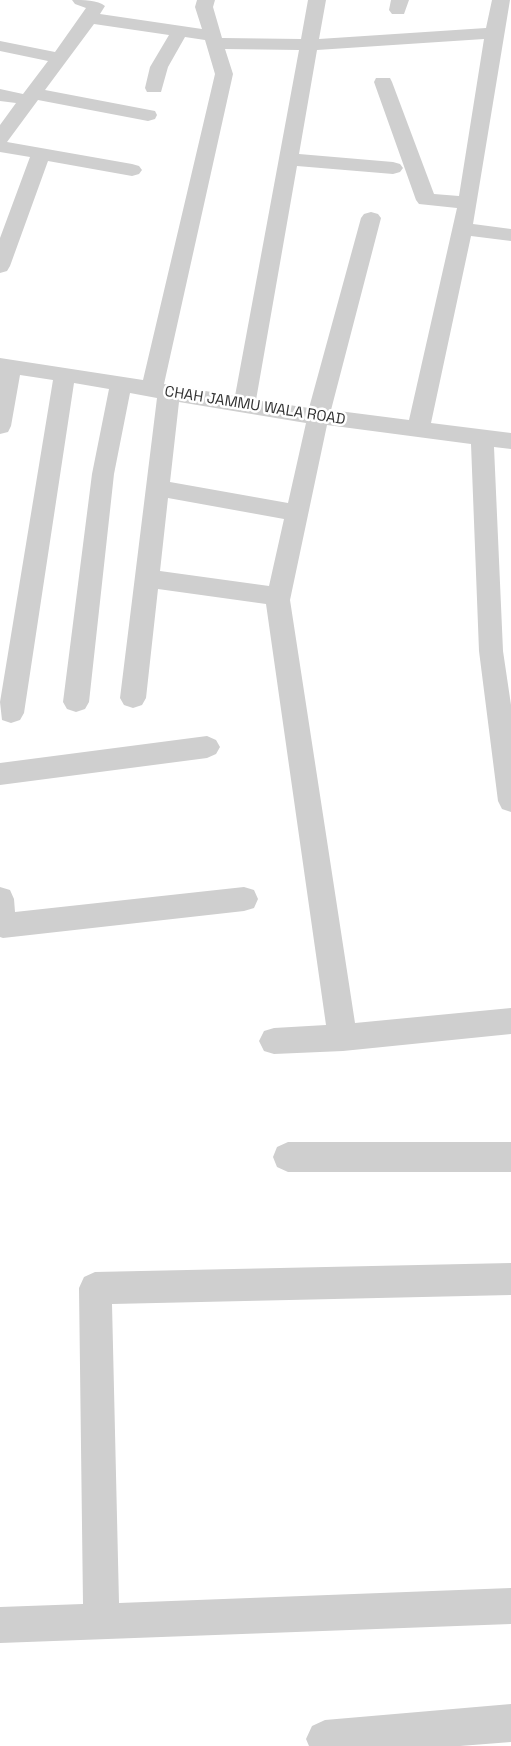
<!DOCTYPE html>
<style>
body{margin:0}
canvas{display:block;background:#fff}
</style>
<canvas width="511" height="1746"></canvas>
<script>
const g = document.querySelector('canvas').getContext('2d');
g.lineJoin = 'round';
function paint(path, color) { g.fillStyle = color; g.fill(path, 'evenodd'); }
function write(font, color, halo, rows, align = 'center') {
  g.font = font + ' "Space Grotesk",sans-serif'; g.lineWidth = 5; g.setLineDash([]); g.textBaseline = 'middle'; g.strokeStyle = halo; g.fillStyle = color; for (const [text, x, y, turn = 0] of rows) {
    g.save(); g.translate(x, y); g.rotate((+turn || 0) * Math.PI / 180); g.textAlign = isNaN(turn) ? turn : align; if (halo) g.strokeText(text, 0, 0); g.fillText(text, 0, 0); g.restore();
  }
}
const minor = new Path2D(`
 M72,0C83,0 98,0 105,6L100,14L202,29L195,7L197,0H215L213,7L222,38L301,39L308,0H326L319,39L486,28L492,0H510L473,224L511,229V241L471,236L431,423L511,433V449L494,447L503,651L511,705V812L502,809L498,801L479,651L471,444L327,425L290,600L355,1023L511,1008V1034L343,1051L274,1054L264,1051L259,1041L264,1031L274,1028L326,1025L266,604L158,589L146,698L142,705L133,708L124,705L120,698L157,398L130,393L114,474L89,702L85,709L76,712L67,709L63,702L92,474L109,389L74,383L24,713L20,720L11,723L2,720L0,702L53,380L20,375L11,426L8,432L0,434V358L143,380L215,74L205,40L185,37L168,67L161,92H147L145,88L150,67L169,35L94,24L45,90L155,111L157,115L155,119L148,121L38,100L7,142L132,164L139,166L142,170L139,174L132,176L48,161L10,266L7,271L0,273V238L30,157L0,152V125L16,103L0,101V89L23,94L48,61L0,51V41L55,52L86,8L75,4ZM484,39L459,196L434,194L392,82L390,78H376L374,82L416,200L419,204L457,208L409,420L331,410L381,218L378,214L371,212L364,214L361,218L309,408L256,400L297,166L393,174L400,172L403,168L400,164L393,162L299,154L317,50ZM225,49L299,50L235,396L164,384L233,74ZM179,402L306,423L288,503L170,482ZM168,498L284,519L269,586L160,571Z
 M391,0H409L404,14H392L389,10Z
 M207,736L216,740L220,747L216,754L207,758L0,785V763Z
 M0,887L10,890L14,899L15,912L244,887L254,890L258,899L254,908L244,911L3,938L0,937Z
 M288,1142H511V1172H288L277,1167L273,1157L277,1147Z
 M511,1263V1295L112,1304L119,1603L511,1588V1624L0,1643V1607L83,1604L79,1288L84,1277L95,1272Z
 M511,1704V1742L460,1746H309L306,1739L312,1726L325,1720Z`);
const streetNames = [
 ["CHAH JAMMU WALA ROAD",255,406,9]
];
paint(minor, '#cfcfcf');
write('15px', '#323232', '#fff', streetNames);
</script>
